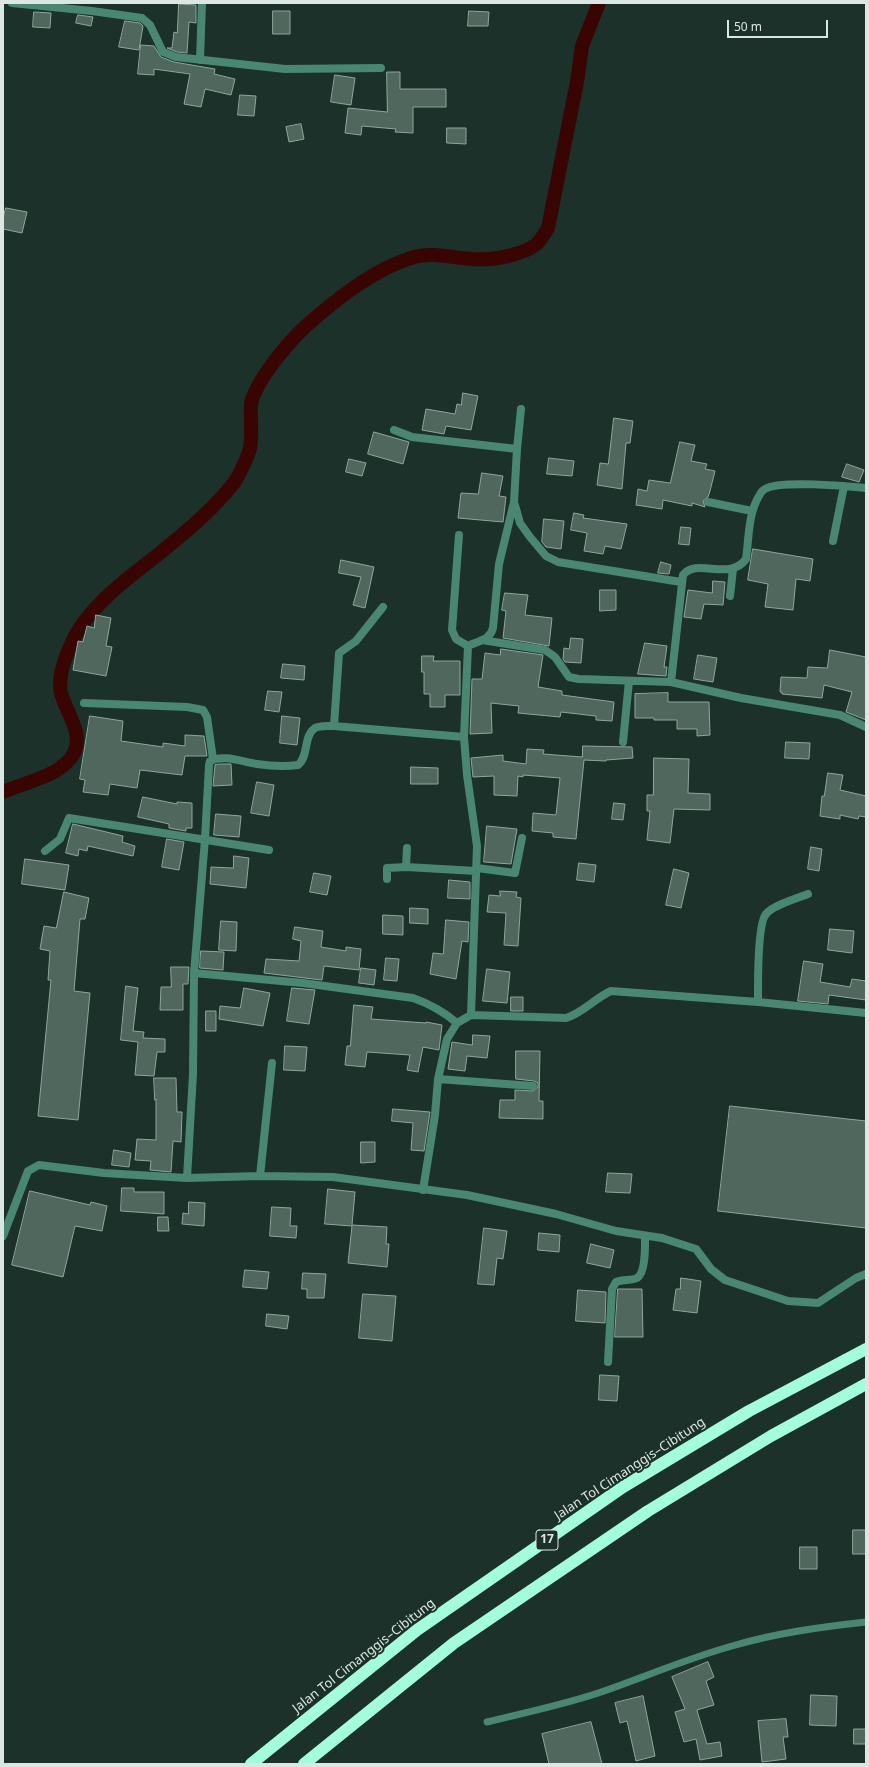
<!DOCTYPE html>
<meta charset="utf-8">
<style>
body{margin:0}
#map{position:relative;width:869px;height:1767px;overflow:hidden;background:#1c3129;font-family:"Noto Sans",sans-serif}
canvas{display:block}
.frame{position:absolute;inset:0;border:4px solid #dbe7e2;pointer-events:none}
.scale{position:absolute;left:727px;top:20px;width:101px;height:18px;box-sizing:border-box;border:2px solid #dbe7e2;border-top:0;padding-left:5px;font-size:12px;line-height:14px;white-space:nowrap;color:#dbe7e2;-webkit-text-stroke:3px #1c3129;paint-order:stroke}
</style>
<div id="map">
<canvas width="869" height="1767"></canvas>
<div class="frame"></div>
<div class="scale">50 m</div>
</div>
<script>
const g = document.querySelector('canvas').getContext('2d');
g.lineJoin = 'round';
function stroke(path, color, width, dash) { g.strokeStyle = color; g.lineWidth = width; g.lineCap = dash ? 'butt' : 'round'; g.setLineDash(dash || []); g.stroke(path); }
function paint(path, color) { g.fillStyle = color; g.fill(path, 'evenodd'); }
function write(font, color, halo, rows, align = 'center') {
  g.font = font + ' "Noto Sans",sans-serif'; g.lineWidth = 4; g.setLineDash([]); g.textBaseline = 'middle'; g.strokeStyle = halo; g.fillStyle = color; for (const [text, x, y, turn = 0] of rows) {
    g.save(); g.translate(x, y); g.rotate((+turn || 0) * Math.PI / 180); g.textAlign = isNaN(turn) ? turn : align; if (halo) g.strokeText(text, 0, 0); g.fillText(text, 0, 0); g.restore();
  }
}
const canal = new Path2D(`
 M3,792C25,782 54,778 70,759C88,738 66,713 61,693C57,675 67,653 74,638C90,606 128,578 155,557C182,535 211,512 233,484C238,478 248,457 250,448C252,440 251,430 251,422C251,415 250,406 252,400C260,375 293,336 314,319C343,294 377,268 414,257C433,252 453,258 472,259C487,260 500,259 515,254C535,248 538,245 548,228L577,82L582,46L599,3`);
const building = new Path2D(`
 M179,4L196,5V23L189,22L187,53L177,52L167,48H172L174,32L177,33Z
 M273,11H290V34H273Z
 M469,11L489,12L488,26H468Z
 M34,12L51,13L50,28L33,27Z
 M78,15L93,17L91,26L76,23Z
 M125,21L140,23L143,26L139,50L119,47Z
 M141,45L154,46L161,57L174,62L215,69L214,74L235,79L231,95L205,89L201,107L184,104L190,74L154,69V75L138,74Z
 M387,72H400V89H446V107H413V133L395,132L396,129L362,126L361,135L345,133L348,108L387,112Z
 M335,75L355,78L351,105L331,102Z
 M240,95L256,96L254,116L238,115Z
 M301,124L304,139L289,142L286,127Z
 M447,128H466V144L447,143Z
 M6,208L27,212L22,233L3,229V219Z
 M463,393L478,396L471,430L446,426L444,434L422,430L426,409L455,414L457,404L461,405Z
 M614,418L633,421L630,443H626L622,489L597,485L600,463L608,464Z
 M374,432L409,442L403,464L368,454Z
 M680,442L695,445L691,461L707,464L705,469L715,471L710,491L708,497L703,501L705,507L692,503V506L663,500L662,509L636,505L638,489L647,491L649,480L670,483Z
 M549,458L574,461L572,476L547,474Z
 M349,459L366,463L362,476L346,472Z
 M847,464L864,470L859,482L842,477Z
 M482,473L503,476L499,496L506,497L503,522L458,518L461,493L478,494Z
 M574,513L584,515L583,518L627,524L621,549L605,546L603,554L584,551L587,533L571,530Z
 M544,519L564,521L561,549L546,547L542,542Z
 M681,527L691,528L689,545L679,544Z
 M753,549L813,559L810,581L796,579L793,610L765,607L768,584L748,580Z
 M341,560L374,567L365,608L353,605L361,577L339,573Z
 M661,562L671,565L669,574L658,573Z
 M713,581L725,582L723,605L704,604L701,619L684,617L688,590L712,593Z
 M600,590H616V610L600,611Z
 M505,593L528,595L525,615L552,618L549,646L503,638L506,611L502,610Z
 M96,615L111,618L106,646L112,647L106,676L73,670L78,641L83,642L87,626L94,628Z
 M571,638L583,639L581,663L565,662L563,659L564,648L569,649Z
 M645,643L667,646L664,667H667L666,676L638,674Z
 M501,649L543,655L538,687L562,691V695L614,702L612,721L596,720V716L561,712L560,717L518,713L519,706L491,703L492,733L470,734L472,679H482L485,653L500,655Z
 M830,650L866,657V720L846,712L852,692L824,685L822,698L782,694V692H780L781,677L807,678L808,667L827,668Z
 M698,655L717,658L713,682L694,679Z
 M422,656H434L433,661H460V695H445V707H430V694H424V672H422Z
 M283,664L305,666L304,680L281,678Z
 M268,691L282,692L279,712L265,710Z
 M668,693V702H709L710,735L697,736V729H677V720H654V718H635V694Z
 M90,716L123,721L121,741L163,747V743L185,746V735L204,736L207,756H185L182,775L140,770L137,788L110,784L108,795L83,792L85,780L80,779Z
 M282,716L300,718L297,745L280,743Z
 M786,742L810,743L809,759L785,758Z
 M583,746L632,747L633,758L606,760V761L584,760L576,839L553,837V833L532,831L533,813L556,815L560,778L523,775V777L518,776L517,796L494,795V776L473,777L471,758L503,755V761L526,764L527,749L544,750L543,754L582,757Z
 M654,758L689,759L688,793L710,794V810L674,809L670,843L647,840L650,811H647V795H653Z
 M221,764H231L232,785L213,786L215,765Z
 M411,767L438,768V784H411Z
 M828,773L843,775L840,790L866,796V817L859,816L858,819L840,815V819L820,816L822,796H824Z
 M257,782L274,785L269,816L251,813Z
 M143,797L177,804V802L192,803V828H186V831L169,828V824L138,817Z
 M614,803L625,804L623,820L612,819Z
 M216,814L241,816L239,837L214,835Z
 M73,824L123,836L122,842L135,846L133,856L88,846L87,851L79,849L78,856L66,853Z
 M487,826L517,829L511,864L484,862Z
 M167,839L184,842L179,870L162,867Z
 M811,847L822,849L819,871L808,869Z
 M234,856L249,858L246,888L210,884L211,867L233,868Z
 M25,859L69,865L65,890L22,884Z
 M579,863L596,865L594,882L577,880Z
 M674,869L689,873L681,908L666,905Z
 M314,873L331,876L327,895L310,892Z
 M449,880L470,882V899L448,898Z
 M500,891L517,892L516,897L521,898L518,946L504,945L506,913L487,912L489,895L500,896Z
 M64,892L89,898L85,919H80L74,991L90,993L78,1120L38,1116L51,980H48L50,951L40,949L44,926L56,928Z
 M410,908L428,909V924L410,923Z
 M383,915L403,916V935L383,934Z
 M446,920L469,922L468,942L462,941L456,979L430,974L433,953L443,954Z
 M221,921L237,922L236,951L219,950Z
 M295,927L323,931L321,947L346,951V947L361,949L359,970L324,966L322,980L264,973L266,959L299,961L301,941L293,939Z
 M830,929L854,931L852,953L828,950Z
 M201,951L224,952L223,970L200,968Z
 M386,958L399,959L397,981L384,980Z
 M804,961L823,964L820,982L850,987L852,979L866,981V1000L829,995L828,1004L798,1001Z
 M171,967H189L188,984H183V1010H160L161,987H171Z
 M361,968L376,970L374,985L359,983Z
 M487,969L510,972L507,1003L483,1001Z
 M126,986L138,988L133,1031L144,1032L143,1038L165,1039V1052H157L154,1076L135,1075L138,1042L121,1040Z
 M244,988L270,993L263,1026L219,1019L220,1006L240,1008Z
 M292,988L315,990L309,1024L287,1021Z
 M511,997H523V1011H511Z
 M354,1005L373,1007L371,1019L426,1023V1022L442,1025L439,1050L423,1047L418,1072L407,1070L410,1055L367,1052L365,1067L345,1065L347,1046H350Z
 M206,1011H216V1031H206Z
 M473,1035L490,1036L487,1058L467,1056L465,1071L448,1069L452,1042L472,1045Z
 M285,1046L307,1047L305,1071L284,1070Z
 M516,1051H540L539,1101H543V1119L499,1118L500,1100H515V1090L533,1091L538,1087V1083L534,1081L516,1079Z
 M154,1078H176L177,1112H182L181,1142L173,1141L171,1172L150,1170L151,1161L135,1160L137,1139L156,1140V1099L155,1100Z
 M730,1106L866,1121V1228L718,1211Z
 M393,1109L430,1112L424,1151L411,1150L413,1123L392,1121Z
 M361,1142H375V1162L361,1163Z
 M114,1150L131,1153L129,1167L112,1165Z
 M608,1173L632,1174L630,1193L606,1192Z
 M122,1188H134V1192H164V1214L121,1211Z
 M328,1189L355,1192L352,1225L387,1227L386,1244H389L387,1267L348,1263L352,1226L325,1224Z
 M30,1191L90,1205L91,1202L107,1206L102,1231L75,1226L63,1277L12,1265Z
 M189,1202L205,1203L204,1226L182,1224L183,1213L188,1214Z
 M272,1207L291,1208L290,1226H297L296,1238L270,1236Z
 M158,1217H168L169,1231H158Z
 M484,1228L507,1231L503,1259L497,1258L494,1285L478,1284Z
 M539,1233L560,1235L559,1252L538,1250Z
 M591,1244L614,1250L610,1268L587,1263Z
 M245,1270L269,1272L267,1289L243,1287Z
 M303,1273L326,1274L324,1298H307V1289H302Z
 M681,1278L701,1281L697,1313L673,1310L676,1289H680Z
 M618,1289H642L643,1337H615Z
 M578,1290L606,1292L605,1323L576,1321Z
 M363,1294L396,1296L392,1341L359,1338Z
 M267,1314L289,1316L287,1329L266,1326Z
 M600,1375L619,1376L617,1401L599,1400Z
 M853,1530H866V1554H853Z
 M800,1547H817V1569H800Z
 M708,1662L714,1677L706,1681L714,1705L697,1710L698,1714L707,1744L720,1742L722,1756L700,1760L696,1739L684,1742L675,1712L685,1709L672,1677Z
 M811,1695L837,1696L836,1726L810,1725Z
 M643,1696L655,1756L636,1761L627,1721L620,1723L615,1703Z
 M786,1719L788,1737H783L786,1759L762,1762L758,1721Z
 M591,1722L602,1764H549L542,1734Z
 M854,1729H866V1744H854Z`);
const lane = new Path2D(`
 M487,1722C527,1712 568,1704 607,1690C649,1675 689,1658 732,1646C776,1633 821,1627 866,1622`);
const street = new Path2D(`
 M12,3L92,11L142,18L150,25L163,52L176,57L285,69L381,68
 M200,60L202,3
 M394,430L412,437L517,449
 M708,502L752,511
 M515,505L520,523L530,537L546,556L558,562L681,582
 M459,535L452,630L456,639L468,646
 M833,541L844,486
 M730,596L733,569
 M482,640L545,650L555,657L569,677L579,679L671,682L741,698L840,715L866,727
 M671,682L683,575C697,557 729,582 746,559C749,538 748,514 759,496C760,494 763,490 765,489C779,480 847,486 866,488
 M84,703L187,707L203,710L207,717L213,759
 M334,726L339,653L356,641L383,607
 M623,742L629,681
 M45,851L60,839L69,818L269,850
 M406,867L407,848
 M477,868L515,873L522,838
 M387,879V868L406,867L476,871
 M194,973L303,983L413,998C430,1004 443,1011 457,1023
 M758,1002C758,986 757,924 766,914C773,905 798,898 808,894
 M471,1015L477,846L467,775L464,737L468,646C478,641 490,640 493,628L499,564L514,502L517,449L521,409
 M438,1079L533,1086
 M260,1176L272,1063
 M187,1178L193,1074L194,973L205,839L209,765L210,761C224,754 242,762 257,764C270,766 284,767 298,765C309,757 303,736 315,728C320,725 328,726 334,726L464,737
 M423,1190L435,1115L438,1079L447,1039L457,1023L471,1015L566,1018C583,1013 595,998 611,991L758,1002L866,1013
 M3,1236L28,1171L39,1165L104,1173L187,1178L260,1176L333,1177L467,1195L556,1214L616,1231L662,1238L696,1249L711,1269L725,1280L788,1301L818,1303L856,1278L866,1274
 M608,1362L612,1289L616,1282C623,1279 631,1281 637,1278C646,1273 645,1245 645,1236`);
const highway = new Path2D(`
 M251,1764L417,1630L623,1487L749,1411L866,1349
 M304,1764L454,1643L648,1511L771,1436L866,1384`);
const shields = [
 [547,1540,22]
];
const shieldNames = [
 ["17",547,1540]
];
const streetNames = [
 ["Jalan Tol Cimanggis–Cibitung",630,1469,-33],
 ["Jalan Tol Cimanggis–Cibitung",364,1656,-38]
];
stroke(canal, '#390502', 14);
paint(building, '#50675e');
stroke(building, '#8ea69c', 1);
stroke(lane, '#4a8772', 7);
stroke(street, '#4a8772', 8);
stroke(highway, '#a3fcdb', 12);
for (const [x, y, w] of shields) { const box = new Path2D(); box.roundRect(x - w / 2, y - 10, w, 20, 3); g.fillStyle = '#1c3129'; g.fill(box); stroke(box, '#dbe7e2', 1); }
write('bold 12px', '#dbe7e2', null, shieldNames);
write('13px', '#dbe7e2', '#1c3129', streetNames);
</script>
